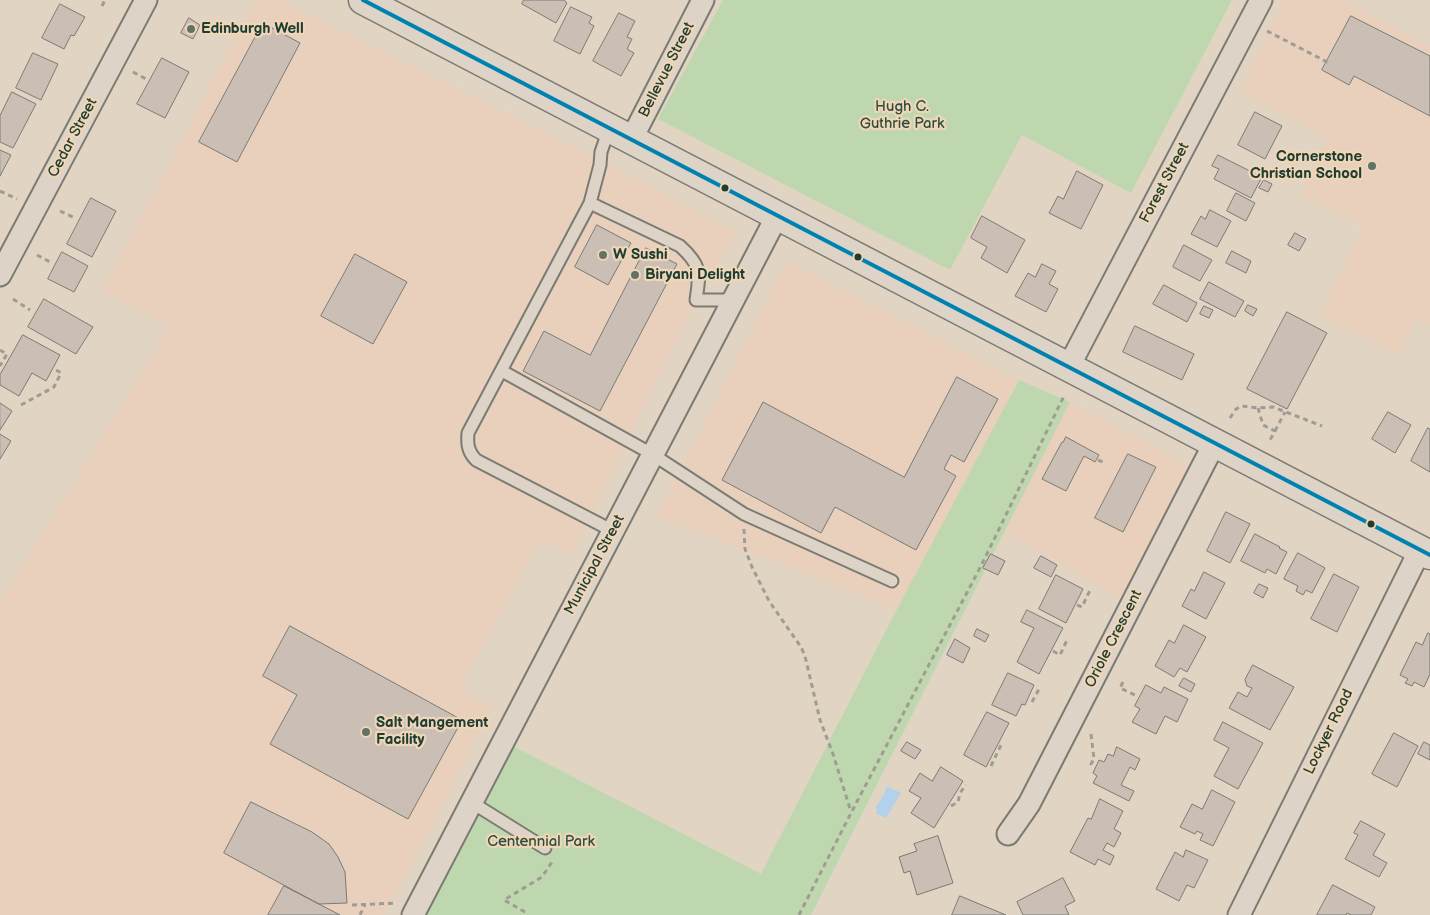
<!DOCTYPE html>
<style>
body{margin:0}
canvas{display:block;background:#e1d4c3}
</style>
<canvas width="1430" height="915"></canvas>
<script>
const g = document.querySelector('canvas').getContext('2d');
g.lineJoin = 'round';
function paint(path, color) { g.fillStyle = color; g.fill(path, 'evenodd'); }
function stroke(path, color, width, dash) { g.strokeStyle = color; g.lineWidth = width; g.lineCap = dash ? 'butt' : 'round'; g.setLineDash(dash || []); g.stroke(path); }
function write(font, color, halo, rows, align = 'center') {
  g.font = font + ' "Balsamiq Sans",sans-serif'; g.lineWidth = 4.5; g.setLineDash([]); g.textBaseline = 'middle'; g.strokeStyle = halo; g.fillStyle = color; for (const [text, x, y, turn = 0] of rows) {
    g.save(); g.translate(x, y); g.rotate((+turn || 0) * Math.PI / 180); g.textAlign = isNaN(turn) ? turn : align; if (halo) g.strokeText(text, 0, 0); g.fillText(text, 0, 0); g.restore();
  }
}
const built = new Path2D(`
 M255,0H282L577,148L736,232L696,300L571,555L539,540L461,688L493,706L384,915H0V602L170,326L102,291Z
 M1284,0H1344L1430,46V325L1415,319L1400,355L1320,316L1364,226L1300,196L1327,137L1240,93Z
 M787,262L1019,380L897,609L656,516Z
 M1070,402L1209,476L1141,609L1005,532Z`);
const green = new Path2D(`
 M723,0H1232L1131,193L1022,135L950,270L658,119Z
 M1019,380L1070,402L811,915H414L513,746L761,874L897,609Z`);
const water = new Path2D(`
 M887,786L901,793L886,818L877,814L876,807L883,796Z`);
const building = new Path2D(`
 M524,0H564L567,3L556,23L522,4Z
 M60,4L85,17L74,36L71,35L64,49L42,38Z
 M571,7L592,17L589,23L594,26L580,54L554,41Z
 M619,13L635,21L627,37L632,39L627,49L634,53L621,76L593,61Z
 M1351,16L1430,56V116L1354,76L1349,85L1322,70Z
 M189,18L200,25L193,39L181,33Z
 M263,23L300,43L237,162L199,142Z
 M33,53L58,64L41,100L16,88Z
 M162,58L189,72L165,118L137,104Z
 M12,92L36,104L13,148L0,142V116Z
 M1255,112L1282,126L1265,159L1238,145Z
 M0,150L11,155L0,176Z
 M1218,155L1262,177L1251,198L1214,179L1219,169L1212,166Z
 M1077,171L1103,185L1081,229L1049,213L1058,196L1063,199Z
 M1264,180L1272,184L1268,192L1259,188Z
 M1236,193L1255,203L1246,221L1227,211Z
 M91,198L116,211L92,257L67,244Z
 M1210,210L1231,221L1217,247L1191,234L1201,216L1205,219Z
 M982,216L1025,240L1007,273L981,258L987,247L971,238Z
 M597,225L631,243L608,285L575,267Z
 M1295,233L1306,239L1299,251L1288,245Z
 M1184,245L1212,260L1200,281L1173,267Z
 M646,248L677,264L600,411L523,371L544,331L590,355Z
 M1232,251L1251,261L1246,273L1226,263Z
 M62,252L88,266L74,292L48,279Z
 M355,254L407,282L373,344L321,316Z
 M1042,264L1056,271L1049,284L1058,289L1046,312L1015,296L1028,273L1035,277Z
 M1209,282L1244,301L1235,317L1200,299Z
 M1164,285L1197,303L1187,322L1153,304Z
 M44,299L93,327L76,354L28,327Z
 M1248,305L1257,309L1253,316L1245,311Z
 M1204,306L1213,310L1209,318L1200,314Z
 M1287,312L1327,333L1287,409L1247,389Z
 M1135,326L1194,354L1182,380L1123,352Z
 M23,335L60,355L46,381L32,373L19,396L0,385V375Z
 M957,377L998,399L964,462L951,455L944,469L956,476L916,550L835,507L821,533L722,480L763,402L904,477Z
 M0,403L12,411L0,430Z
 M1388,412L1411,425L1395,453L1372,439Z
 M1428,428L1430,429V472L1411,461Z
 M0,434L11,441L0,459Z
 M1066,437L1099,455L1095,462L1084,456L1066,491L1042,479L1062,442H1063Z
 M1128,454L1156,467L1123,532L1095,518Z
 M1226,512L1250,524L1230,563L1207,551Z
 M1255,534L1280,547L1279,548L1287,552L1276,574L1267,569L1265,573L1241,561Z
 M1298,553L1325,568L1312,593L1306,590L1303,595L1296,591L1298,586L1284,579Z
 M991,554L1005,561L998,575L983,568Z
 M1041,556L1057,565L1051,577L1034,568Z
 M1204,572L1225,583L1206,619L1182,606L1191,589L1194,591Z
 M1334,574L1359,587L1337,632L1311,619Z
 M1056,575L1083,589L1066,623L1039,609Z
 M1259,584L1268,588L1263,598L1254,593Z
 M1027,610L1063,628L1039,674L1017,662L1034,628L1021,622Z
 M1184,625L1206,637L1187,672L1180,668L1174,677L1155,666L1169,640L1174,643Z
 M290,626L462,720L408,819L270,744L297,695L263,676Z
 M977,629L989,635L985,642L974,636Z
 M1428,633L1430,634V674L1424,687L1414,682L1412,686L1405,683L1408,679L1400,675L1416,642L1422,645Z
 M955,639L970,648L963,663L947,655Z
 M1253,665L1294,687L1270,730L1229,708L1238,692L1247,697L1252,688L1247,686L1245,680Z
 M1008,673L1034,685L1025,705L1022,704L1016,716L992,705Z
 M1184,678L1195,684L1191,692L1179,686Z
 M1146,685L1161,693L1164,687L1188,699L1177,722L1165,716L1156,734L1132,722L1140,709L1135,706Z
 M987,712L1009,723L986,767L964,755Z
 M1223,722L1263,743L1238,789L1214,776L1229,748L1214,740Z
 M1394,733L1418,746L1397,787L1372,774Z
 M907,742L921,750L915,759L901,751Z
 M1424,742L1430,745V760L1418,754Z
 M1117,747L1140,759L1135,770L1130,767L1121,785L1134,791L1129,801L1093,783L1097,776L1093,773L1099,760L1104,762L1108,754L1113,756Z
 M941,767L963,781L934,828L911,813L921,798L909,791L920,773L932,781Z
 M1212,790L1235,802L1213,846L1200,840L1203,834L1197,831L1195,834L1180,827L1192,804L1202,809Z
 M1100,799L1123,811L1114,829L1121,833L1114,847L1107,843L1103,850L1114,856L1110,865L1098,859L1095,865L1070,852L1088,818L1091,819Z
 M251,802L312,832L329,844L338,857L345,872L347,903L319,904L224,853Z
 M1361,821L1385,834L1373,855L1387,863L1379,877L1345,859L1358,835L1354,833Z
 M938,836L953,883L917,895L910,871L904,873L899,857L917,851L914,844Z
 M1186,850L1208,860L1194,888L1187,885L1179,901L1156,889L1175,852L1183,857Z
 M1063,878L1075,901L1065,906L1069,915H1023L1017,902Z
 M1333,885L1375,907L1371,915H1351L1347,913L1346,915H1317Z
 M284,886L319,904L340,915H268Z
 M960,896L1006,915H952Z`);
const path = new Path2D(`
 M102,6L105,0
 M1267,31L1331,64
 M133,72L146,79
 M0,191L17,199
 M60,211L75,218
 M37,255L52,263
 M13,299L30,310
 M0,350L7,354L0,366
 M21,405L54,387L61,373L53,368
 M1258,408L1263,425L1275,431L1270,440
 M1230,418L1236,409L1242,406L1258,408L1273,407L1322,426
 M1275,431L1285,412
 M1098,460L1105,463
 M744,529L745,549L752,567L769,601L801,647L805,656L820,720L833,754L851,812
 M1077,605L1082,607L1091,588
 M1053,651L1060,655L1068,638
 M1123,682L1120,688L1135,695
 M1032,702L1039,689
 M1091,734L1094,759L1091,764L1093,766
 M991,766L1001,745
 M951,806L958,802L960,793L966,785
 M352,905L397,903
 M525,912L504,900L542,877L552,862
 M360,915L365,905
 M799,915L851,813L982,564L1065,394`);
const lane = new Path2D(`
 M609,129L601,152L600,165L590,203L468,433C467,444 468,452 476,460L613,531
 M590,203L680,246C702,266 700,273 696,300H734
 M502,371L652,454L744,514L892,581
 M471,802L545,848`);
const street = new Path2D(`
 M631,140L703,0
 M0,275L146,0
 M1069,366L1261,0
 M1008,834L1029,804L1215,442
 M413,915L777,216
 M1239,915L1420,550`);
const secondary = new Path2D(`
 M363,0L1430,555`);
const bus1 = new Path2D(`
 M363,0L1430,555`);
const markers = [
 [191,29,5,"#637266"],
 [1372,166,5,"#637266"],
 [725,188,4.5,"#1f3d34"],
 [603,255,5,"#637266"],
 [858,257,4.5,"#1f3d34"],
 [635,275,5,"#637266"],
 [1371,524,4.5,"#1f3d34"],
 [366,732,5,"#637266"]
];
const poiNames = [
 ["Edinburgh Well",201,29],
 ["Cornerstone",1362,157,"right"],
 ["Christian School",1362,174,"right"],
 ["W Sushi",613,255],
 ["Biryani Delight",645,275],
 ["Salt Mangement",376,723],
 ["Facility",376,740]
];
const streetNames = [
 ["Bellevue Street",667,70,-63],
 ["Cedar Street",73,138,-62],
 ["Forest Street",1165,183,-62],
 ["Municipal Street",595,565,-62],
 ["Oriole Crescent",1114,639,-63],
 ["Lockyer Road",1329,732,-64]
];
const parkNames = [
 ["Hugh C.",902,107],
 ["Guthrie Park",902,124],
 ["Centennial Park",541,842]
];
paint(built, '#e9d0bc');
paint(green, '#bfd7af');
paint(water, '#b4d1eb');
paint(building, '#cabeb5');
stroke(building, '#7c7b72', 1);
stroke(lane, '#7c7b72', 15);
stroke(street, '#7c7b72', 25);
stroke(secondary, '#7c7b72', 31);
stroke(path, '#9f9c93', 3, [5, 4]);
stroke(lane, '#ddd3c7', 11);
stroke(street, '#ddd3c7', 21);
stroke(secondary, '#ddd3c7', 28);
stroke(bus1, '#0082b1', 4);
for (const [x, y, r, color] of markers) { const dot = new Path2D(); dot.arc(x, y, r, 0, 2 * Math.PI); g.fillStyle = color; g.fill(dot); stroke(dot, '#eed6b6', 2); }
write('bold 15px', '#1f3d34', '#eed6b6', poiNames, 'left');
write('15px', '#1f3d34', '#eed6b6', streetNames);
write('15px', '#2c4d3f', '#eed6b6', parkNames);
</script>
